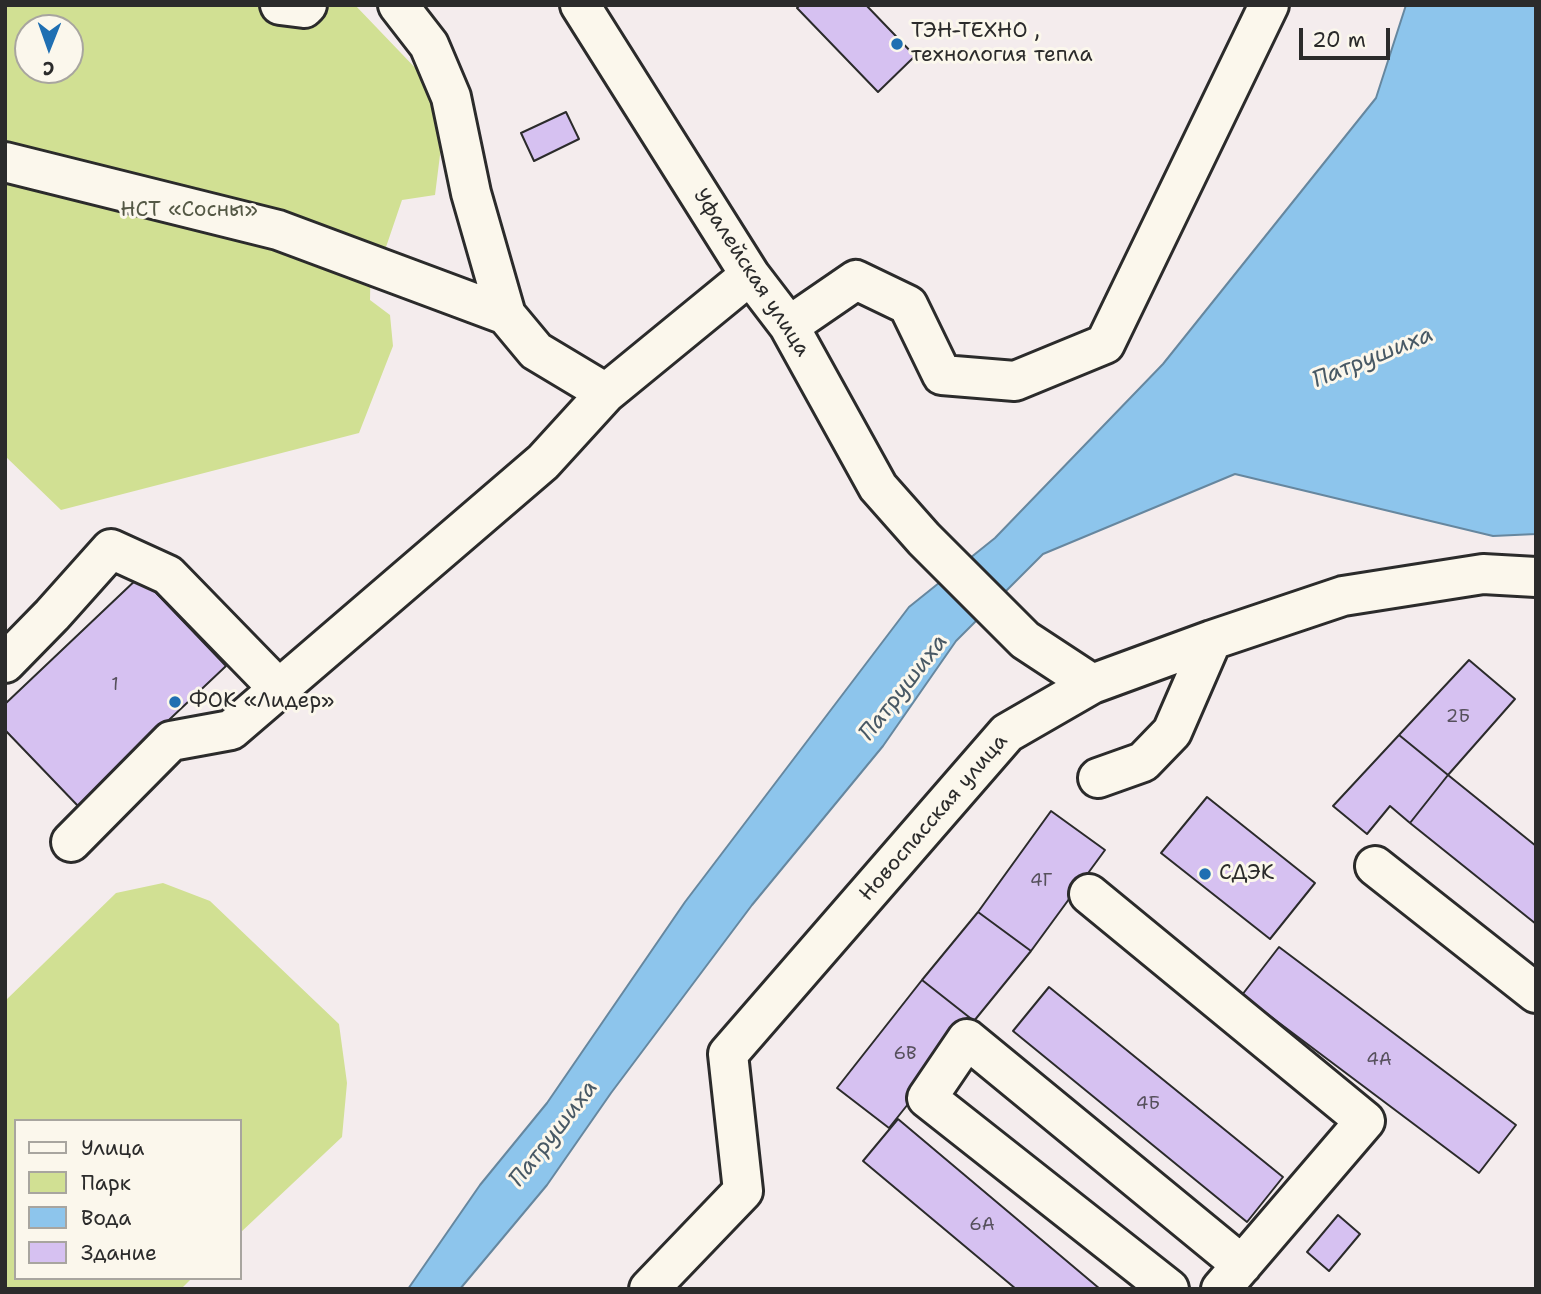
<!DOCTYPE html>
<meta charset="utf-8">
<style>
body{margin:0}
#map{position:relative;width:1541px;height:1294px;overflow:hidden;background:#f4eced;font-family:"Shantell Sans",sans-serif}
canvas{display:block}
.frame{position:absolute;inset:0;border:7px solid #2b2b2b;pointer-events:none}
.legend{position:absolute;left:14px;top:1119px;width:228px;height:161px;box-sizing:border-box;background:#fbf7ec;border:2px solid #a8a59f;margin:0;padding:9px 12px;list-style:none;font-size:21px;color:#2b2b2b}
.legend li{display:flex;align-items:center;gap:14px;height:35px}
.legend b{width:35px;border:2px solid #a8a59f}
.north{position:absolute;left:14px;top:14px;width:70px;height:70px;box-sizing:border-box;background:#fbf7ec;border:2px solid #a8a59f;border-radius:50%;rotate:181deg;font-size:19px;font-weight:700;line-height:28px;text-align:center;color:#2b2b2b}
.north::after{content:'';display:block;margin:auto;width:24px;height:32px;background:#1f6fb2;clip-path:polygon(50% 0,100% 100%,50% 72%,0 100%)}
.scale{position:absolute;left:1299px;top:28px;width:91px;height:32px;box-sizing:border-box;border:4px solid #2b2b2b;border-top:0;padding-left:9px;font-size:21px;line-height:24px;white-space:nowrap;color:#2b2b2b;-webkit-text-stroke:5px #fbf7ec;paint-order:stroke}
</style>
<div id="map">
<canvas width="1541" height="1294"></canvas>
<div class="frame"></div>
<ul class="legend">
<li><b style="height:9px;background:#fbf7ec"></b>Улица</li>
<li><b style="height:19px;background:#d1e093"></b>Парк</li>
<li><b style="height:19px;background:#8dc5ec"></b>Вода</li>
<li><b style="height:19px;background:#d6c1f1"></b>Здание</li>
</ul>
<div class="north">С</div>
<div class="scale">20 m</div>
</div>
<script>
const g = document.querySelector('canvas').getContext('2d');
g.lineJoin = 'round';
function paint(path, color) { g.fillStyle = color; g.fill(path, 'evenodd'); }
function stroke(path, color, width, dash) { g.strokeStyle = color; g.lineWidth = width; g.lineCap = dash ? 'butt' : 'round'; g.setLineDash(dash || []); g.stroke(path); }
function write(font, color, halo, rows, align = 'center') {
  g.font = font + ' "Shantell Sans",sans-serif'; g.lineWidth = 6; g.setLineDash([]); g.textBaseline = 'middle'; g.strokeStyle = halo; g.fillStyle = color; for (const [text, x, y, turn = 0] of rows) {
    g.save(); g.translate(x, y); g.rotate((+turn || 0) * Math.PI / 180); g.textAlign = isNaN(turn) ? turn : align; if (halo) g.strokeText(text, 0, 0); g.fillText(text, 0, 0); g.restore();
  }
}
const green = new Path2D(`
 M5,5H355L423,76L442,139L435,195L402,200L386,247L371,246L370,300L390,315L393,346L359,433L61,510L5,456ZM28,28H70V70H28Z
 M163,883L210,901L339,1024L347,1083L342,1137L240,1233V1121H16V1278H192L181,1289H5V1001L116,893Z`);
const water = new Path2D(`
 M1406,5H1536V534L1493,536L1235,474L1043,554L956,641L883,746L752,905L611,1093L547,1185L460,1289H408L480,1185L547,1103L685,902L909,607L995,538L1163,364L1376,98Z`);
const building = new Path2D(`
 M800,5H866L915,56L878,92L797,8Z
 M566,112L579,139L534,161L521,133Z
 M140,576L226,666L78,806L5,730V704Z
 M1469,660L1515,699L1448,775L1399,735Z
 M1399,735L1448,775L1410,823L1390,806L1367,834L1333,806Z
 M1448,775L1536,846V924L1410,823Z
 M1207,797L1315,883L1270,939L1161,853Z
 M1051,811L1105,850L1031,951L978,912Z
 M978,912L1031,951L974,1021L922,980Z
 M1279,947L1516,1125L1479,1173L1242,995Z
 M922,980L974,1021L889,1128L837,1088Z
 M1049,987L1283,1177L1247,1222L1013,1031Z
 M898,1119L1100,1289H1016L863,1161Z
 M1338,1215L1360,1234L1329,1271L1307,1252Z`);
const minor = new Path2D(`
 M280,5L304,8L307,5
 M398,5L429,45L451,97L471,193L506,315
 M580,5L750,275L789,326L878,487L924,539L1025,640L1092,684
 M5,162L278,230L506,315L536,351L606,393
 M789,326L856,280L908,305L942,375L1015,381L1105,344L1269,5
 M5,663L52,615L111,549L168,575L278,688
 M1098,778L1143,762L1172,732L1212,640
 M71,842L171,741L231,730L543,462L606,393L750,275
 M1375,866L1536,993
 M1089,894L1365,1121L1221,1289
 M649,1289L743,1191L728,1054L1007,733L1092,684L1212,640L1343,596L1483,574L1536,577
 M1169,1289L927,1098L967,1039L1242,1265`);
const markers = [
 [897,44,7,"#1f6fb2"],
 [175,702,7,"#1f6fb2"],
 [1205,874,7,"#1f6fb2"]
];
const numberNames = [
 ["1",115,685],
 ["2Б",1458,717],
 ["4Г",1041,881],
 ["6В",905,1054],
 ["4А",1379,1060],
 ["4Б",1148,1104],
 ["6А",982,1225]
];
const poiNames = [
 ["ТЭН-ТЕХНО ,",911,32],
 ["технология тепла",911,56],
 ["ФОК «Лидер»",189,702],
 ["СДЭК",1219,874]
];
const parkNames = [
 ["НСТ «Сосны»",189,211]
];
const streetNames = [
 ["Уфалейская улица",751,273,57],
 ["Новоспасская улица",934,818,-49]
];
const waterNames = [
 ["Патрушиха",1373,358,-22],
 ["Патрушиха",904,688,-52],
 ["Патрушиха",554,1134,-52]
];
paint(green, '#d1e093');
paint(water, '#8dc5ec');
stroke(water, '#66879f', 2);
paint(building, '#d6c1f1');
stroke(building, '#2b2b2b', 2);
stroke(minor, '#2b2b2b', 44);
stroke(minor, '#fbf7ec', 38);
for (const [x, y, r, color] of markers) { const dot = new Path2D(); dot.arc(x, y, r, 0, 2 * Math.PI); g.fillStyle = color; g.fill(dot); stroke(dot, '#fbf7ec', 2.5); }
write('18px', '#56505c', null, numberNames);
write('21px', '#2b2b2b', '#fbf7ec', poiNames, 'left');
write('21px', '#545845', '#fbf7ec', parkNames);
write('21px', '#2b2b2b', '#fbf7ec', streetNames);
write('italic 23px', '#485965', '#fbf7ec', waterNames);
</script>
